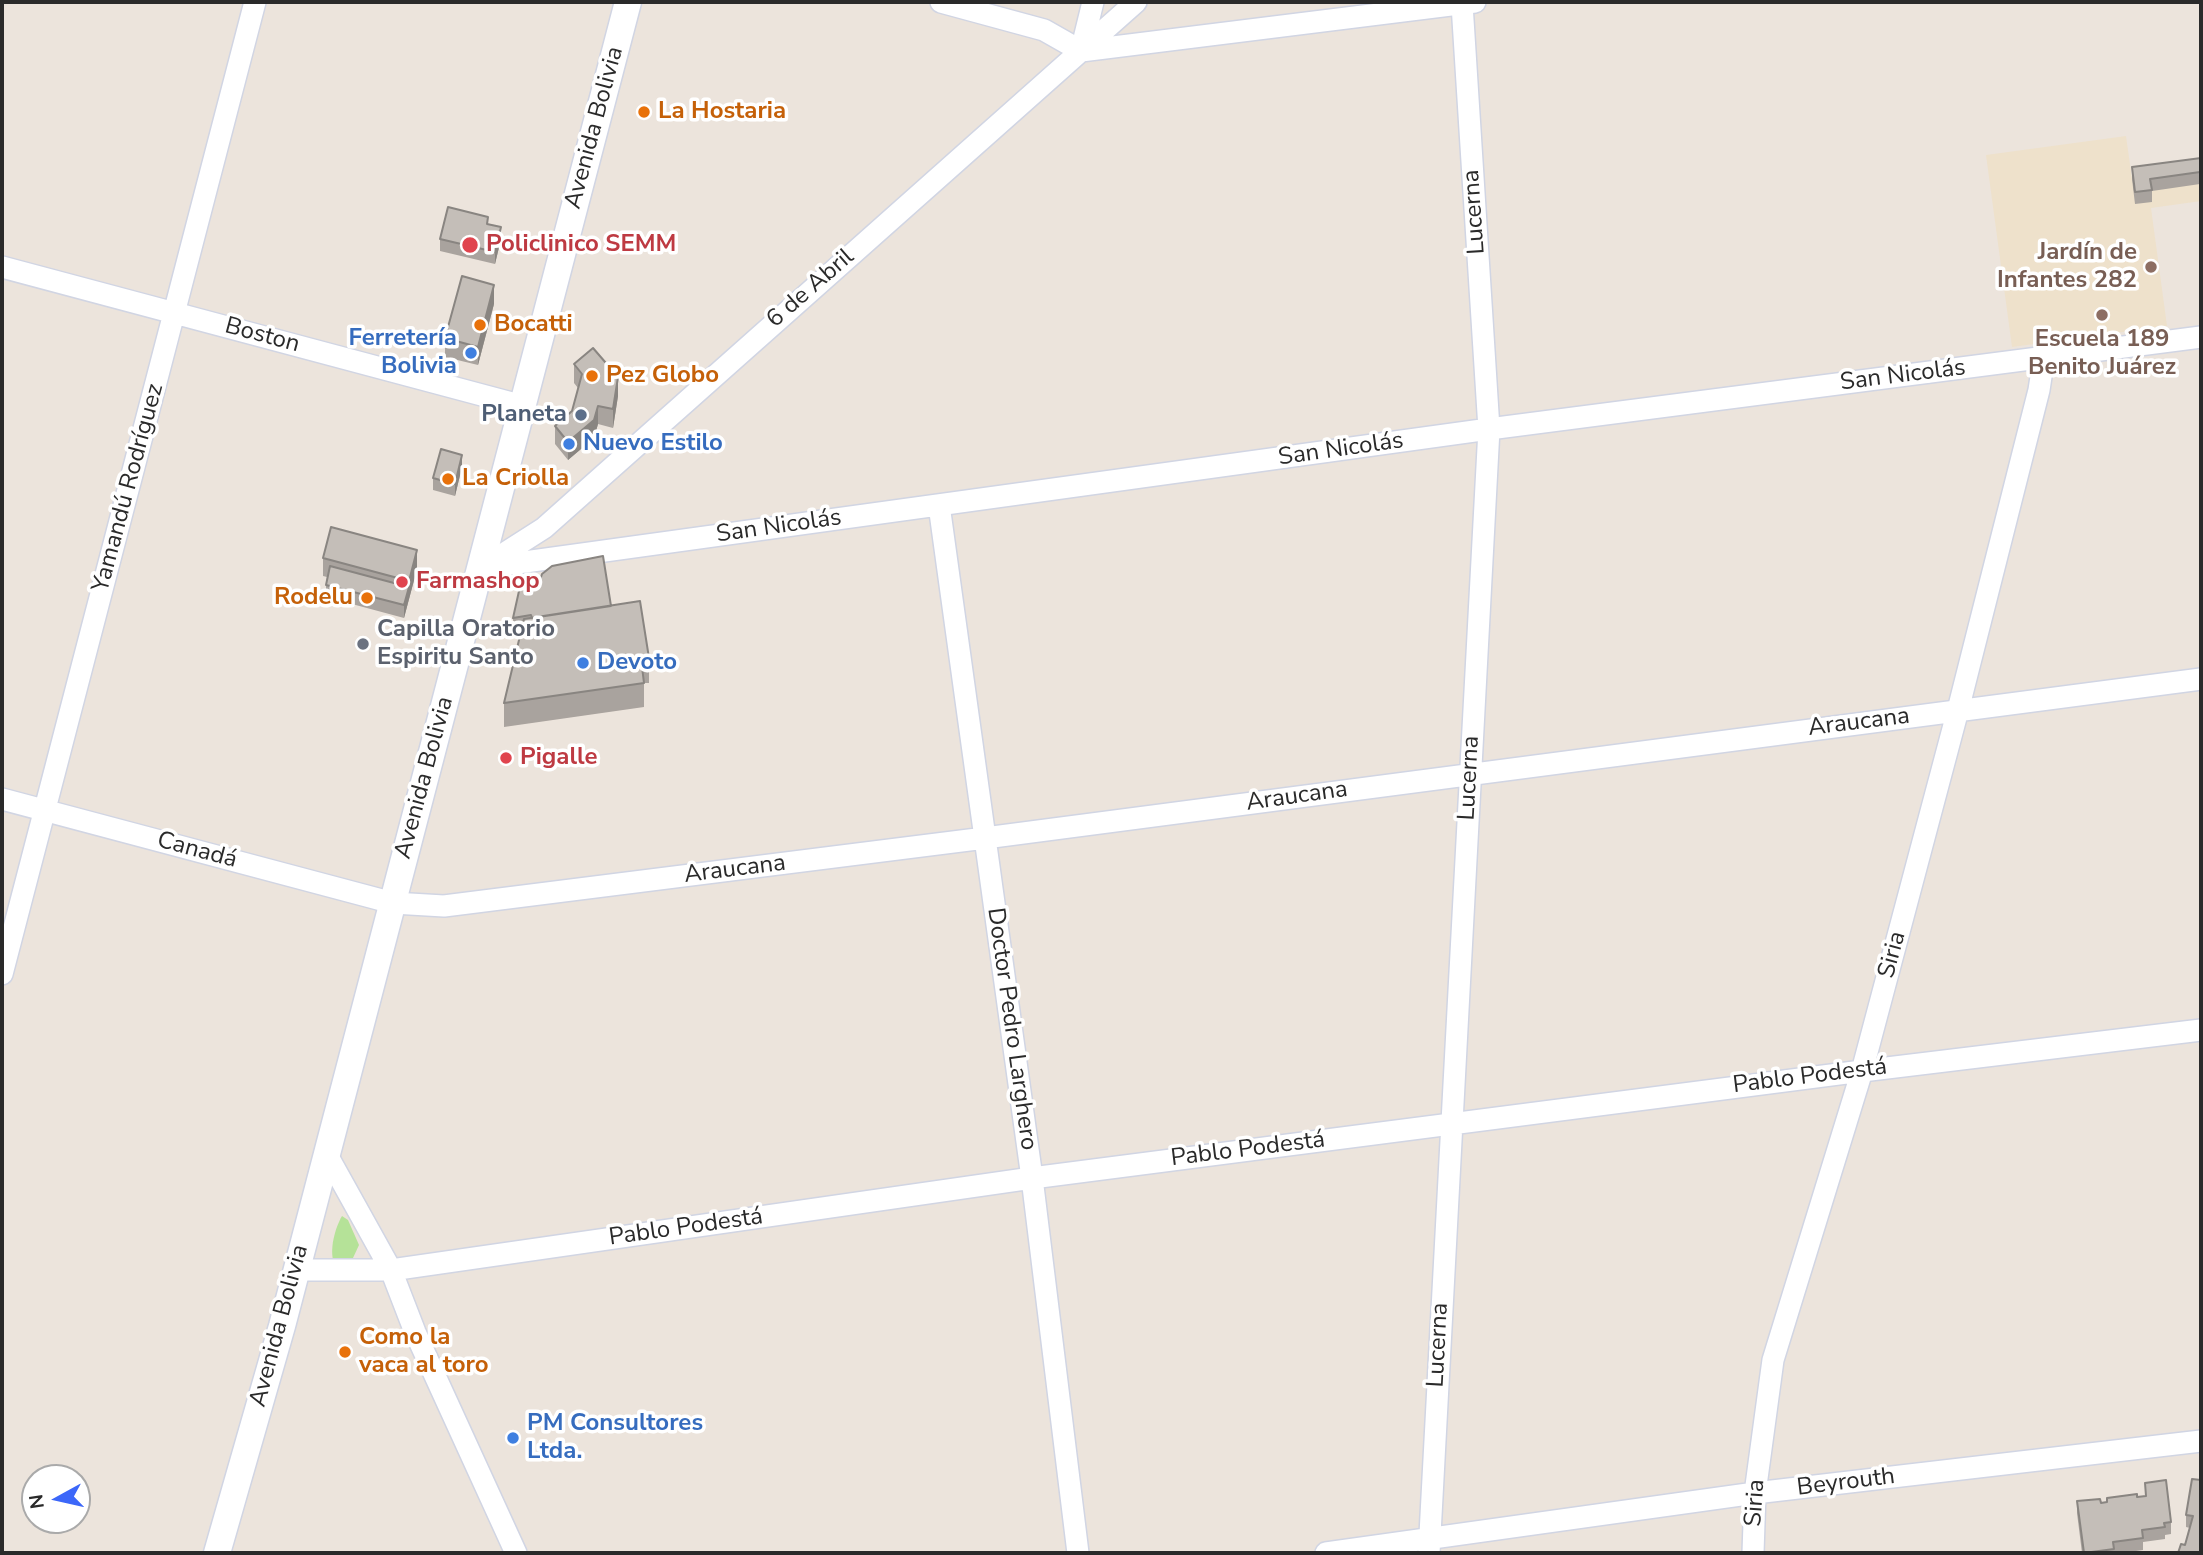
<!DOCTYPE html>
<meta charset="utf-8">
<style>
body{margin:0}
#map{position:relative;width:2203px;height:1555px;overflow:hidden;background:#ece4dc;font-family:"Nunito Sans",sans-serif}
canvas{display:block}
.frame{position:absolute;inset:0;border:4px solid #2a2a2a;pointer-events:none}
.north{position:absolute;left:21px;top:1464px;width:70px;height:70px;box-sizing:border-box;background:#fff;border:2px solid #aaa;border-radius:50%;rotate:262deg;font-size:19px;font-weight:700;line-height:28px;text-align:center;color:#2a2a2a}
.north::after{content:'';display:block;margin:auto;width:24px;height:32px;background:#3c67f9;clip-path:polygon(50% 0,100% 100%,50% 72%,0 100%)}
</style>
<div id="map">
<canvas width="2203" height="1555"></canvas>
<div class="frame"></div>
<div class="north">N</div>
</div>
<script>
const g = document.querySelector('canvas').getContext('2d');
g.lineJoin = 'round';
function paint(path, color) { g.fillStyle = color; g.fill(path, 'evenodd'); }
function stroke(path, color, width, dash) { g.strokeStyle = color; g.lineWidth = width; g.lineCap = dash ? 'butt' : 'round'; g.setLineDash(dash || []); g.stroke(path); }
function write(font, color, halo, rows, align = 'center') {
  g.font = font + ' "Nunito Sans",sans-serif'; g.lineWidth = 7; g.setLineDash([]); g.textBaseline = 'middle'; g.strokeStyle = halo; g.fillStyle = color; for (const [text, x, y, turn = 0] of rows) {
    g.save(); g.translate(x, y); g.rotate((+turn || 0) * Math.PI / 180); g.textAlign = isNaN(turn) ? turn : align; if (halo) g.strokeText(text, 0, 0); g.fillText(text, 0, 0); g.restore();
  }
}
const education = new Path2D(`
 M2126,136L2132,179L2201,170V201L2151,208L2167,326L2012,347L1986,155Z`);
const green = new Path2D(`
 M342,1216L348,1220L359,1245L353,1258L334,1263C329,1250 335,1228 342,1216Z`);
const minor = new Path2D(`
 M941,2L1044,30L1081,51
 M1081,51L1475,2
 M1081,51L1093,2
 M2,267L523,406
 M939,505L1032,1178L1078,1553
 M486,565L544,528L1136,2
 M481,568L1489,429L2201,337
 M2,799L393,903L444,906L985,838L2201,679
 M2,974L255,2
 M326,1153L391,1270L415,1332L516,1553
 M296,1270H391L1032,1178L1862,1071L2201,1030
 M1326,1553L1755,1493L2201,1441
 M1429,1553L1489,429L1462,4
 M1753,1553L1755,1493L1773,1360L1862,1071L1958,710L2039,390L2044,357`);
const tertiary = new Path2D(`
 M217,1553L282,1326L628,2`);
const wall = new Path2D(`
 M2201,158V191L2200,184L2152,191V202L2135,204L2132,179V167Z
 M488,224L501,239L495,264L440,251V239Z
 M494,304L478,365L445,357V338Z
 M574,364L618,396L613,428L598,424L594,438L568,460L555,444V426L572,411L578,388L574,383Z
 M462,467L455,496L433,490V478Z
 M323,558L417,569L404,618L326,597V585L327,577L323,576Z
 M521,582L611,606L649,658V683H644V707L504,727V703L520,635L513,636V618Z
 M2192,1479L2201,1480V1553H2178L2181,1544L2185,1545L2190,1528L2186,1527V1515Z
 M2145,1483L2171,1522V1534L2165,1535V1539L2143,1542V1550L2122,1553H2082L2077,1513V1501L2101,1503L2145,1496Z`);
const shadedWall = new Path2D(`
 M501,227V239L495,264V252Z
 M494,285V304L478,365V347Z
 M618,377V396L613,428V409Z
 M598,406V424L594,438L568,460V442Z
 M462,455V467L455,496V484Z
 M417,550V569L404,618V605Z`);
const building = new Path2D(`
 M2201,158V179L2200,172L2150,179L2152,190L2135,192L2132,167Z
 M448,207L488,217L487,224L501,227L495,252L440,239Z
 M462,276L494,285L478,347L445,338Z
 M593,348L618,377L613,409L598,406L594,420L568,442L555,426L572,411L582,374L574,364Z
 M441,449L462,455L455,484L433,478Z
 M331,527L417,550L409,581L323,558Z
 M603,556L611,606L532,618L531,615L513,618L521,582L538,586L542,574L552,566Z
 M330,566L409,587L404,605L326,585Z
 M640,601L649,658L641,659L644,683L504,703L524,619Z
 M2192,1479L2201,1480V1553H2178L2181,1544L2185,1545L2193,1516L2186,1515Z
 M2166,1480L2171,1522L2164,1523L2165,1527L2142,1530L2143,1538L2113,1542L2114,1549L2084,1553L2077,1501L2100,1499L2101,1503L2107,1502V1498L2137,1494V1497L2146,1496L2145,1483Z`);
const markers = [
 [644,112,7,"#e8710a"],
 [470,245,9,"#e0444e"],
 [2151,267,7,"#8d6e63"],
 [2102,315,7,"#8d6e63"],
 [480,325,7,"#e8710a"],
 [471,353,7,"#3f7fe0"],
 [592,376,7,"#e8710a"],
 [581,415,7,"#5c6f8a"],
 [569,444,7,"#3f7fe0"],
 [448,479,7,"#e8710a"],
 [402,582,7,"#e0444e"],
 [367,598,7,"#e8710a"],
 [363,644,7,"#6b7280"],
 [583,663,7,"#3f7fe0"],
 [506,758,7,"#e0444e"],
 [345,1352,7,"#e8710a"],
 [513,1438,7,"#3f7fe0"]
];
const foodNames = [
 ["La Hostaria",658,112],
 ["Bocatti",494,325],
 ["Pez Globo",606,376],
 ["La Criolla",462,479],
 ["Rodelu",353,598,"right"],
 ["Como la",359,1338],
 ["vaca al toro",359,1366]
];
const streetNames = [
 ["Avenida Bolivia",595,128,-75],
 ["Lucerna",1475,212,-94],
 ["6 de Abril",811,289,-41],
 ["Boston",262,336,15],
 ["San Nicolás",1903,376,-7],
 ["San Nicolás",1341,450,-8],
 ["Yamandú Rodríguez",129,488,-75],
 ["San Nicolás",779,527,-8],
 ["Araucana",1859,723,-7],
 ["Avenida Bolivia",425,778,-75],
 ["Lucerna",1470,778,-87],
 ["Araucana",1297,797,-8],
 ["Canadá",197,851,15],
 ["Araucana",735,870,-7],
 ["Siria",1893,955,-75],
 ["Doctor Pedro Larghero",1011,1029,82],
 ["Pablo Podestá",1810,1077,-7],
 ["Pablo Podestá",1248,1150,-7],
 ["Pablo Podestá",686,1228,-8],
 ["Avenida Bolivia",280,1326,-75],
 ["Lucerna",1439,1345,-87],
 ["Beyrouth",1846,1483,-7],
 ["Siria",1756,1503,-86]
];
const healthNames = [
 ["Policlinico SEMM",486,245],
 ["Farmashop",416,582],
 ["Pigalle",520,758]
];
const educationNames = [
 ["Jardín de",2137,253],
 ["Infantes 282",2137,281],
 ["Escuela 189",2102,340,"center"],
 ["Benito Juárez",2102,368,"center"]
];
const shopNames = [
 ["Ferretería",457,339,"right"],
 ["Bolivia",457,367,"right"],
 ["Nuevo Estilo",583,444],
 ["Devoto",597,663],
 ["PM Consultores",527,1424],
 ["Ltda.",527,1452]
];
const serviceNames = [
 ["Planeta",567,415]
];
const worshipNames = [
 ["Capilla Oratorio",377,630],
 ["Espiritu Santo",377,658]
];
paint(education, '#eee1cb');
paint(green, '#b5e298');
stroke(minor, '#d1d5e3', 24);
stroke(tertiary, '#d1d5e3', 29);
stroke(minor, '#fff', 21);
stroke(tertiary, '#fff', 26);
paint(wall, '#a9a39e');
paint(shadedWall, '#898581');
paint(building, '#c4beb8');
stroke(building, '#898581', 2);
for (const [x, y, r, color] of markers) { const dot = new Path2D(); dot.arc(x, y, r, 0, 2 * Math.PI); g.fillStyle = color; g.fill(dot); stroke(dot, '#fff', 2.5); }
write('bold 24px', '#c56008', '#fff', foodNames, 'left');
write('24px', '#2a2a2a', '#fff', streetNames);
write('bold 24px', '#be3a42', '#fff', healthNames, 'left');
write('bold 24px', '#785e54', '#fff', educationNames, 'right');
write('bold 24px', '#366cbe', '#fff', shopNames, 'left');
write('bold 24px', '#4e5e75', '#fff', serviceNames, 'right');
write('bold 24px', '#5b616d', '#fff', worshipNames, 'left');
</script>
